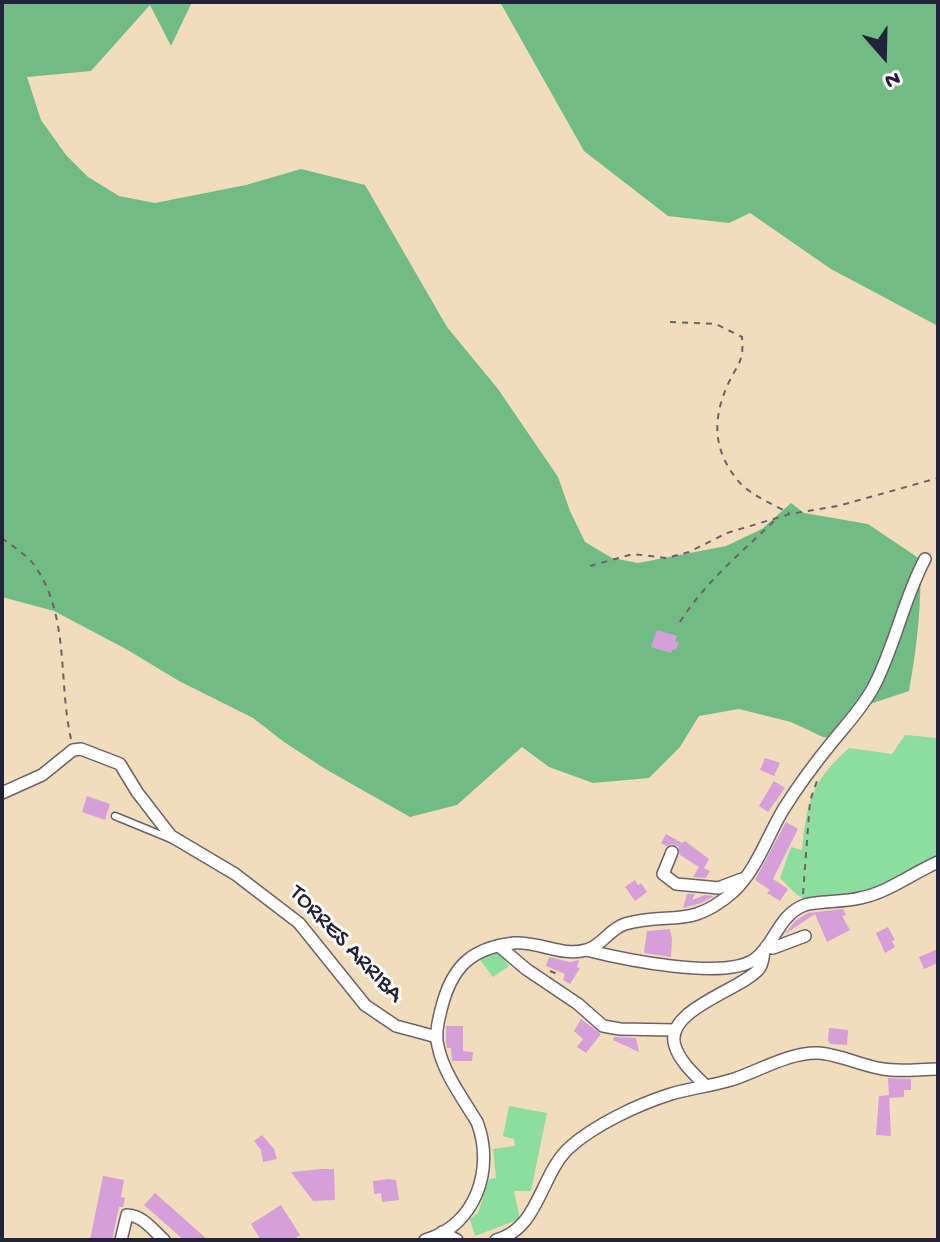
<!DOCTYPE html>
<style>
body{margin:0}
#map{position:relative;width:940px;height:1242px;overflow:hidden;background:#f1dcbc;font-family:"Gochi Hand",sans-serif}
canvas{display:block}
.frame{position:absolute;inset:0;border:4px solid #22223b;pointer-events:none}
.north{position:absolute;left:844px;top:16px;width:80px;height:80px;-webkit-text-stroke:6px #fdfcf7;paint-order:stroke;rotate:160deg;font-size:22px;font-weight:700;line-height:32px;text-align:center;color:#22223b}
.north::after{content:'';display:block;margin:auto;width:28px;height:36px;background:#22223b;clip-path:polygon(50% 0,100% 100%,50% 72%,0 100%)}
</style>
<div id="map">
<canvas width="940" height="1242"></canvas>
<div class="frame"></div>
<div class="north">N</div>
</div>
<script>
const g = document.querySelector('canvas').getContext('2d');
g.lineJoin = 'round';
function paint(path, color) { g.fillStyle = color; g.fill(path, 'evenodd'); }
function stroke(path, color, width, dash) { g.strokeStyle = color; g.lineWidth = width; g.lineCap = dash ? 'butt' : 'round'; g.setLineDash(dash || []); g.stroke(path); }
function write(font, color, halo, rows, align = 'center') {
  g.font = font + ' "Gochi Hand",sans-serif'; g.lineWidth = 6; g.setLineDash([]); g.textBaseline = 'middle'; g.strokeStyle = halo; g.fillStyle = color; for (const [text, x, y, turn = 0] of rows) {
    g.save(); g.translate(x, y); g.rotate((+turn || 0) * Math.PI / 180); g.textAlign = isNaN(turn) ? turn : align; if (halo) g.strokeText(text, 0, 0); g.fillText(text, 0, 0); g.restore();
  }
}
const green = new Path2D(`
 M905,735L938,738V858L878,889L813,902L797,895L780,878L791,847L802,850C807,801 811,782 849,748L892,754Z
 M498,951L509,966L493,977L480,960Z
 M509,1106L547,1113L531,1191H514L520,1219L475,1236L470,1219L478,1213L489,1179L496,1178L493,1149L515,1146L514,1139L503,1136Z`);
const forest = new Path2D(`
 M2,2H192L171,46L150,5L91,71L27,77L41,120L66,155L88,177L119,196L155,203L246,185L301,169L365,185L447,327L498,389L558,477L570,511L585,542L612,558L638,563L726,546L762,529L791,503L804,513L868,524L920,559C922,604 917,646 909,691L861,707L835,738L823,737L791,722L739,709L699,716L680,747L649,778L593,783L549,767L522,747L457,805L410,817L327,770L284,742L253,718L179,681L126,649L54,611L2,597Z
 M500,2H938V326L831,269L750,213L729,223L668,216L584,151Z`);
const building = new Path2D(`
 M657,630L677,636L675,641L679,642L676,650L673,649L671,653L651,647Z
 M765,758L780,763L774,776L760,770Z
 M774,781L785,788L768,812L759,806Z
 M87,796L110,804L105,820L82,812Z
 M786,822L798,829L773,879L788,889L780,901L767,893L770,890L755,880Z
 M666,834L682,843L685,841L709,859L704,868L710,871L706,878L693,877L699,867L680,855L678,846L672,844L666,846L661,843Z
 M635,880L638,885L641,883L647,892L635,901L625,887Z
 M687,894H695L692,900L705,895L714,896L701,903L683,908Z
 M843,909L846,915L842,916L850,930L827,942L815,914L785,934L795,921L808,913Z
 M888,927L895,940L892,941L895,947L885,953L876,933Z
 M670,929L672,939L671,957L644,953L647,931Z
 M938,949V963L924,969L919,957Z
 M549,957L570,962L579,960L577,967L580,968L570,984L563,980L565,974L546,966Z
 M581,1019L601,1034L586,1053L577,1047L583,1039L574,1031Z
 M446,1026H463V1051L473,1052L472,1061H452L451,1048H447L446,1041Z
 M829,1028L848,1030L847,1045L831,1044L828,1041Z
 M614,1037L636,1038L639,1052L613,1040Z
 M888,1078L911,1079V1090H904V1097L889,1098V1095L891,1136L876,1135L879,1096L889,1095Z
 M262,1135L274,1149L277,1159L263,1162L261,1150L254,1141Z
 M321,1169H334L335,1200L313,1201L291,1172Z
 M103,1176L124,1180L121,1197L125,1198L123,1207H119L112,1240H90Z
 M389,1179L396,1180L399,1200L382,1202L381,1193L374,1194L373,1181Z
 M155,1193L208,1240H184L144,1205Z
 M281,1205L300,1235L293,1240H261L251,1224Z`);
const path = new Path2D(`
 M670,322L716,324L742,337C744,361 739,362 729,382C711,420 713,453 741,484C753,496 774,505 789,513
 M2,538C12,546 27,555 35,566C70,617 58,682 71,739
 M590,566L633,554L666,558L689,552L727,533L790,514L838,506L938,478
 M680,622C706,581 740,554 774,521
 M803,894L810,801L817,781
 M550,971L560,975`);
const service = new Path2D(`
 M115,816L171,839`);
const minor = new Path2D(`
 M2,793L42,775L73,750L81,749L120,764L137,792L171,836L235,874L299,923L365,1005L396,1026L437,1037
 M672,852L663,874L676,884L709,887L718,888L742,879
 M499,946L526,969L578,1004L603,1026L620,1029L675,1030
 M766,947L773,948L805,936
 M586,950C622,959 725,981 755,959C775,944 779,914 805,905C816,901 846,902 860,898C887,893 913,873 938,862
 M706,1086C694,1074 680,1062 675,1046C663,1010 741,990 759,969C763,964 763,958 764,951
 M442,1232L457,1240
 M121,1240L127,1215C142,1215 153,1230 164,1240
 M425,1240C476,1226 495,1168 477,1122C463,1099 443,1072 438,1046C435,1036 438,1021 441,1010C451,968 470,948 514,943C538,941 563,957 586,950C602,946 609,929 625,924C671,911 689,930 733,892C756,871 767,837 783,810C798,786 815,763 833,741C847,724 862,708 873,688C895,647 903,600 925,559
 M496,1240C539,1229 540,1175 569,1148C594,1125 639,1104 671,1094C691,1088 711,1086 731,1080C757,1072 789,1052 818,1053C839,1054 862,1066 883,1069C901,1072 920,1069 938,1069`);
const streetNames = [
 ["TORRES ARRIBA",345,945,46]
];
paint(green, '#8cdd9e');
paint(forest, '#71bc85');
paint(building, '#d59fda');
stroke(service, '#6a6368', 9);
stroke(minor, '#6a6368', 14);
stroke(path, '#6a6368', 2, [6, 6]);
stroke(service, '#fff', 6);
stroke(minor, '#fff', 11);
write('24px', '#22223b', '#fdfcf7', streetNames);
</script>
